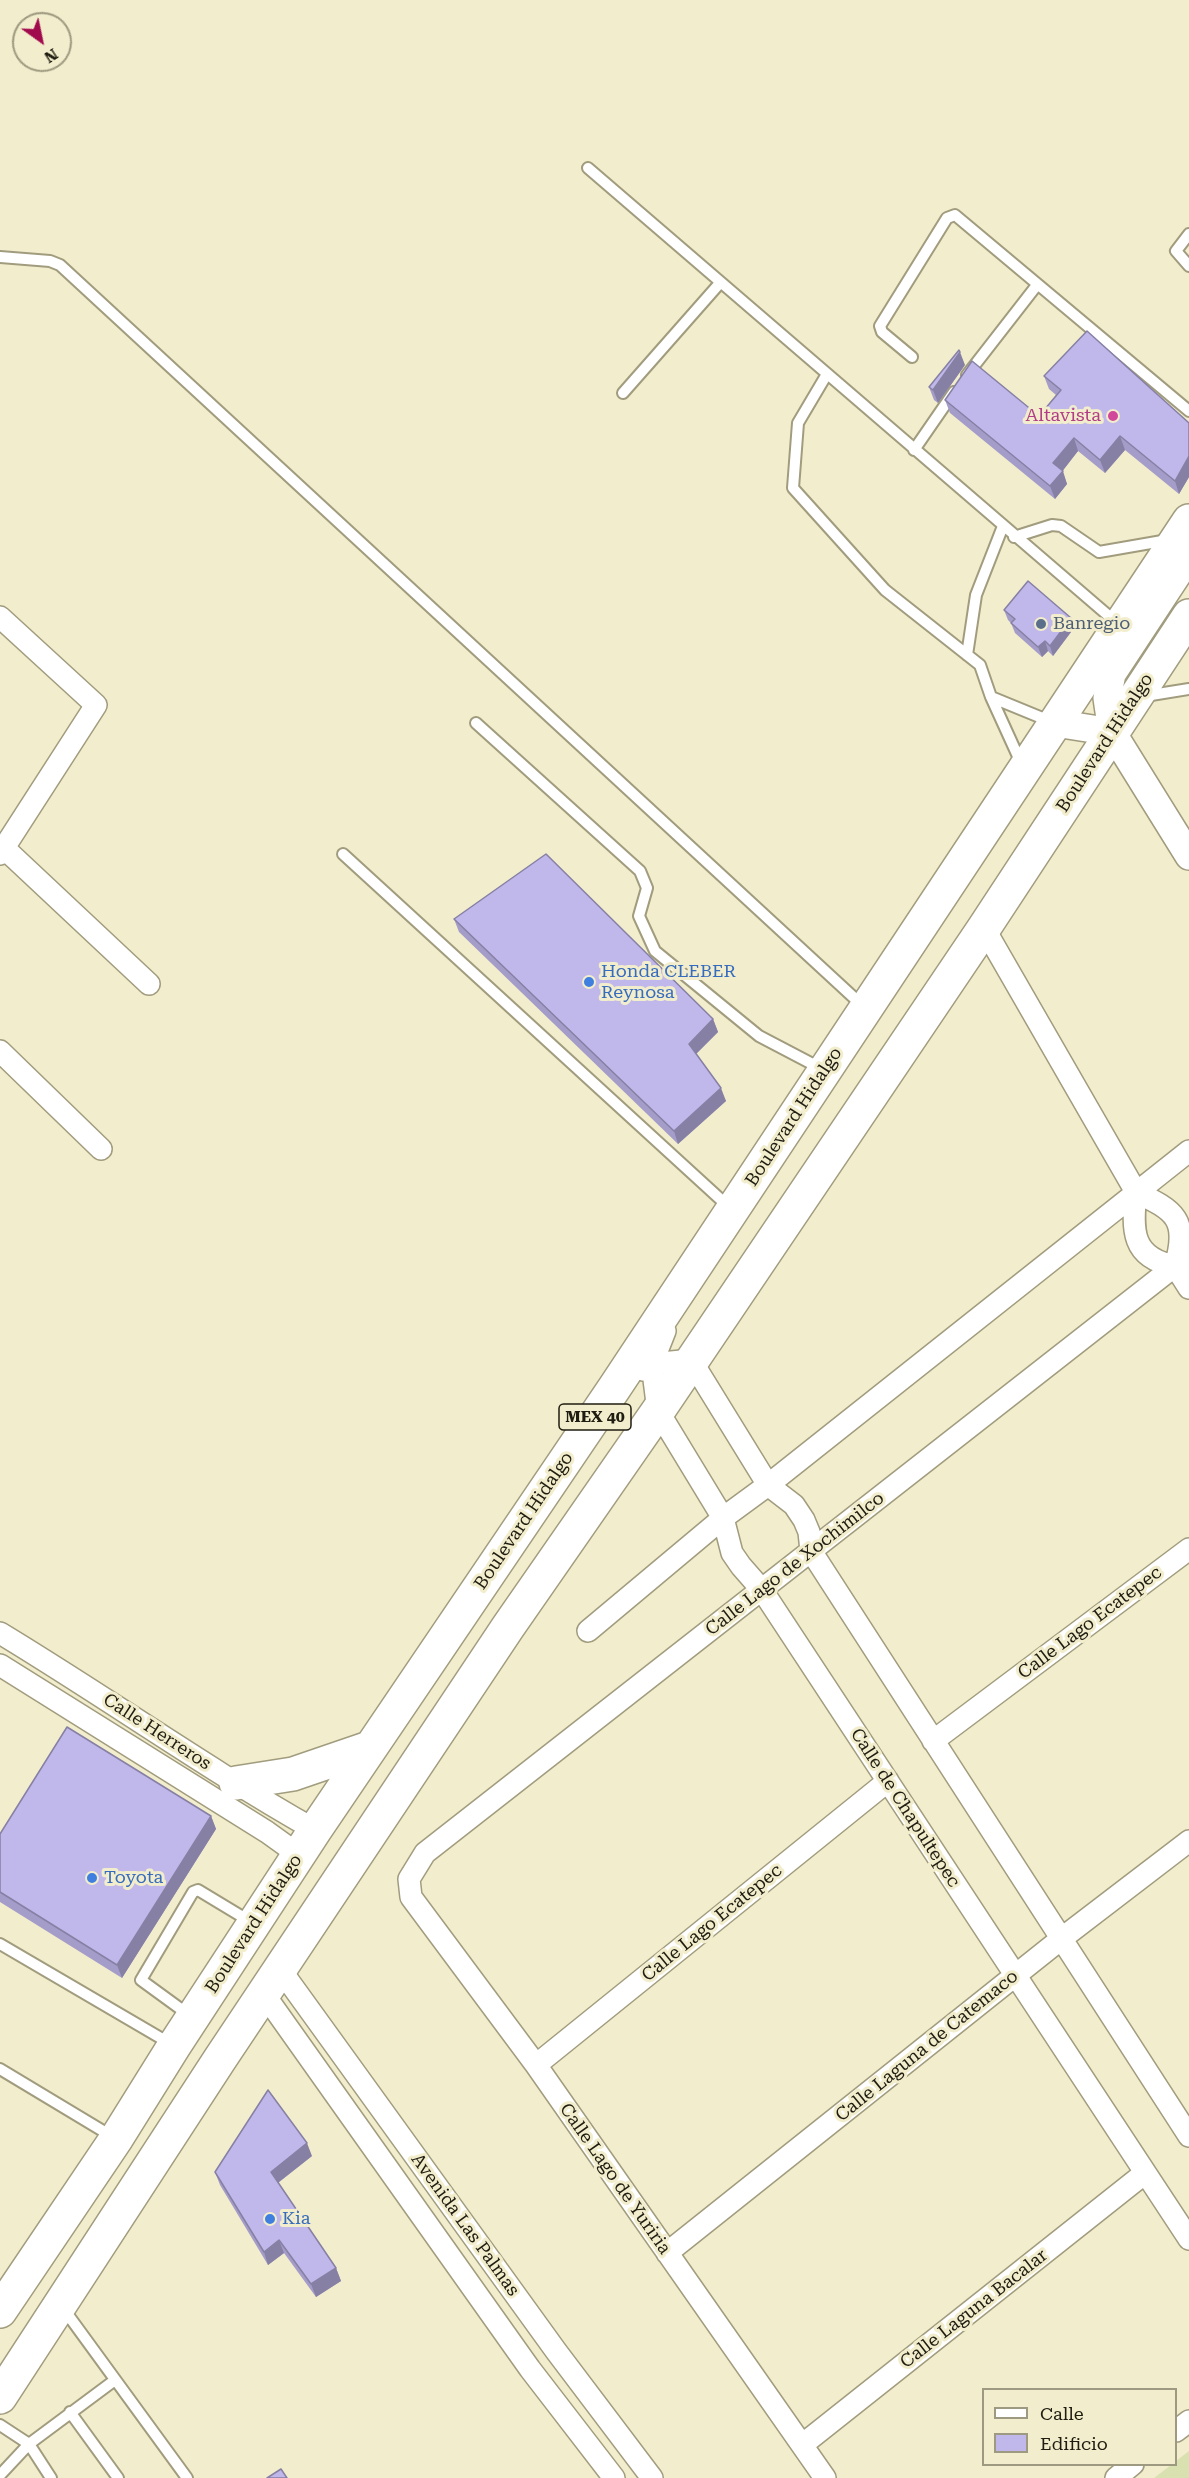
<!DOCTYPE html>
<style>
body{margin:0}
#map{position:relative;width:1189px;height:2478px;overflow:hidden;background:#f2edcc;font-family:"Roboto Serif",serif}
canvas{display:block}
.legend{position:absolute;left:982px;top:2388px;width:195px;height:78px;box-sizing:border-box;background:#f2edcc;border:2px solid #9e9a81;margin:0;padding:8px 10px;list-style:none;font-size:18px;color:#1f1d11}
.legend li{display:flex;align-items:center;gap:12px;height:30px}
.legend b{width:30px;border:2px solid #9e9a81}
.north{position:absolute;left:12px;top:12px;width:60px;height:60px;box-sizing:border-box;background:#f2edcc;border:2px solid #9e9a81;border-radius:50%;rotate:147deg;font-size:16px;font-weight:700;line-height:24px;text-align:center;color:#1f1d11}
.north::after{content:'';display:block;margin:auto;width:21px;height:27px;background:#a10b4e;clip-path:polygon(50% 0,100% 100%,50% 72%,0 100%)}
</style>
<div id="map">
<canvas width="1189" height="2478"></canvas>
<ul class="legend">
<li><b style="height:8px;background:#fff"></b>Calle</li>
<li><b style="height:16px;background:#c0b7ea"></b>Edificio</li>
</ul>
<div class="north">N</div>
</div>
<script>
const g = document.querySelector('canvas').getContext('2d');
g.lineJoin = 'round';
function paint(path, color) { g.fillStyle = color; g.fill(path, 'evenodd'); }
function stroke(path, color, width, dash) { g.strokeStyle = color; g.lineWidth = width; g.lineCap = dash ? 'butt' : 'round'; g.setLineDash(dash || []); g.stroke(path); }
function write(font, color, halo, rows, align = 'center') {
  g.font = font + ' "Roboto Serif",serif'; g.lineWidth = 6; g.setLineDash([]); g.textBaseline = 'middle'; g.strokeStyle = halo; g.fillStyle = color; for (const [text, x, y, turn = 0] of rows) {
    g.save(); g.translate(x, y); g.rotate((+turn || 0) * Math.PI / 180); g.textAlign = isNaN(turn) ? turn : align; if (halo) g.strokeText(text, 0, 0); g.fillText(text, 0, 0); g.restore();
  }
}
const green = new Path2D(`
 M1189,2451V2478H1154L1171,2465L1176,2464V2461Z`);
const service = new Path2D(`
 M588,168L1117,623
 M1189,234L1176,251L1189,266
 M0,257L50,261L60,265L864,1007
 M912,357L882,332L880,326L947,218L955,215L1189,411
 M827,374L798,423L793,488L885,590L980,665L991,697L1022,765
 M967,375L1037,285
 M623,393L720,283
 M914,450L954,392
 M1014,537L1052,525L1061,526L1099,552L1168,540
 M967,655L976,595L1003,526
 M1145,696L1189,689
 M991,697L1052,722
 M476,723L640,871L647,888L639,916L655,951L759,1036L822,1069
 M343,854L730,1208
 M0,1944L171,2044
 M189,2015L141,1980L193,1892L198,1890L251,1922
 M0,2069L113,2137
 M63,2308L187,2478
 M70,2412L118,2478
 M0,2425L29,2444L51,2478
 M0,2475L29,2444L115,2380`);
const minor = new Path2D(`
 M0,617L96,705L0,854
 M4,848L149,984
 M984,928L1136,1192C1175,1211 1189,1219 1175,1266
 M0,1051L101,1149
 M1136,1192C1132,1230 1131,1258 1175,1266
 M1175,1266L1189,1288
 M665,1331L652,1364L658,1411L723,1518L732,1553L741,1566L762,1590L1189,2239
 M643,1370L652,1364L691,1360L768,1485L794,1505L804,1520L809,1532L811,1551L1189,2136
 M588,1631L723,1518L768,1485L1189,1151
 M0,1633C106,1697 207,1769 315,1830
 M0,1665L267,1832L299,1855
 M933,1741L1189,1549
 M280,1969L556,2351L652,2478
 M264,1994L530,2369L614,2478
 M536,2065L888,1781
 M667,2253L1061,1939L1189,1841
 M1176,2431L1189,2421
 M802,2445L1145,2173
 M825,2478L536,2065L411,1897L409,1879L425,1853L1189,1255
 M1116,2478L1133,2464`);
const tertiary = new Path2D(`
 M1189,557L1112,674L1107,698L1112,732L1189,856
 M1055,723L1112,732`);
const primary = new Path2D(`
 M236,1783L293,1774L369,1748
 M0,2311L116,2139L174,2046L315,1830L615,1387L1189,521
 M0,2397L220,2059L508,1627L658,1411L984,928L1189,616`);
const wall = new Path2D(`
 M965,365L938,403L934,400L929,387Z
 M1044,376L1189,423V477L1179,494L1125,450L1105,473L1078,451L1062,471L1067,484L1055,499L950,413L945,400L1039,416L1056,395L1049,389Z
 M1004,610L1071,618L1074,628L1053,656L1048,651L1042,657L1015,633L1011,623L1008,620Z
 M454,919L713,1019L718,1032L696,1054L726,1101L678,1144L459,932Z
 M211,1816L216,1829L122,1978L0,1902V1834Z
 M312,2156L278,2183L336,2268L341,2281L316,2297L284,2253L268,2265L220,2185L215,2172Z`);
const shadedWall = new Path2D(`
 M960,352L965,365L938,403L933,390Z
 M1120,436L1125,450L1105,473L1100,460Z
 M1074,438L1078,451L1058,477L1053,463Z
 M1189,456V477L1179,494L1175,481Z
 M1063,471L1067,484L1055,499L1050,486Z
 M1071,618L1074,628L1053,656L1050,646Z
 M1045,641L1048,651L1042,657L1038,647Z
 M713,1019L718,1032L693,1057L689,1044Z
 M721,1088L726,1101L678,1144L674,1131Z
 M211,1816L216,1829L122,1978L117,1965Z
 M307,2143L312,2156L275,2185L271,2172Z
 M279,2240L284,2253L268,2265L264,2252Z
 M336,2268L341,2281L316,2297L311,2284Z`);
const building = new Path2D(`
 M1087,331L1189,423V456L1175,481L1120,436L1100,460L1074,438L1053,463L1063,471L1050,486L945,400L972,361L1039,416L1061,390L1044,376Z
 M959,350L960,352L933,390L929,387Z
 M1028,581L1071,618L1050,646L1045,641L1038,647L1011,623L1015,619L1004,610Z
 M546,854L713,1019L689,1044L721,1088L674,1131L454,919Z
 M67,1727L211,1816L117,1965L0,1892V1834Z
 M268,2090L307,2143L271,2172L336,2268L311,2284L279,2240L264,2252L215,2172Z
 M281,2469L287,2478H267Z`);
const markers = [
 [1113,416,6,"#d1479c"],
 [1041,624,6,"#5c6f8a"],
 [589,982,6,"#3f7fe0"],
 [92,1878,6,"#3f7fe0"],
 [270,2219,6,"#3f7fe0"]
];
const shields = [
 [595,1417,72]
];
const shieldNames = [
 ["MEX 40",595,1417]
];
const hotelNames = [
 ["Altavista",1101,416]
];
const serviceNames = [
 ["Banregio",1053,624]
];
const streetNames = [
 ["Boulevard Hidalgo",1105,743,-57],
 ["Boulevard Hidalgo",794,1117,-57],
 ["Boulevard Hidalgo",524,1521,-56],
 ["Calle Lago de Xochimilco",795,1564,-38],
 ["Calle Lago Ecatepec",1090,1623,-37],
 ["Calle Herreros",157,1732,33],
 ["Calle de Chapultepec",905,1808,57],
 ["Calle Lago Ecatepec",712,1923,-39],
 ["Boulevard Hidalgo",254,1924,-57],
 ["Calle Laguna de Catemaco",927,2046,-39],
 ["Calle Lago de Yuriria",615,2179,55],
 ["Avenida Las Palmas",465,2225,54],
 ["Calle Laguna Bacalar",974,2309,-38]
];
const shopNames = [
 ["Honda CLEBER",601,972],
 ["Reynosa",601,993],
 ["Toyota",104,1878],
 ["Kia",282,2219]
];
paint(green, '#dae1b1');
stroke(service, '#a19c7e', 14);
stroke(minor, '#a19c7e', 24);
stroke(tertiary, '#a19c7e', 30);
stroke(primary, '#a19c7e', 36);
stroke(service, '#fff', 10);
stroke(minor, '#fff', 21);
stroke(tertiary, '#fff', 27);
stroke(primary, '#fff', 33);
paint(wall, '#a59dc9');
paint(shadedWall, '#8680a4');
paint(building, '#c0b7ea');
stroke(building, '#8680a4', 1.5);
for (const [x, y, r, color] of markers) { const dot = new Path2D(); dot.arc(x, y, r, 0, 2 * Math.PI); g.fillStyle = color; g.fill(dot); stroke(dot, '#f2edcc', 2); }
for (const [x, y, w] of shields) { const box = new Path2D(); box.roundRect(x - w / 2, y - 13, w, 26, 4.5); g.fillStyle = '#f2edcc'; g.fill(box); stroke(box, '#1f1d11', 1.5); }
write('bold 16px', '#1f1d11', null, shieldNames);
write('18px', '#b23c85', '#f2edcc', hotelNames, 'right');
write('18px', '#4e5e75', '#f2edcc', serviceNames, 'left');
write('18px', '#1f1d11', '#f2edcc', streetNames);
write('18px', '#366cbe', '#f2edcc', shopNames, 'left');
</script>
